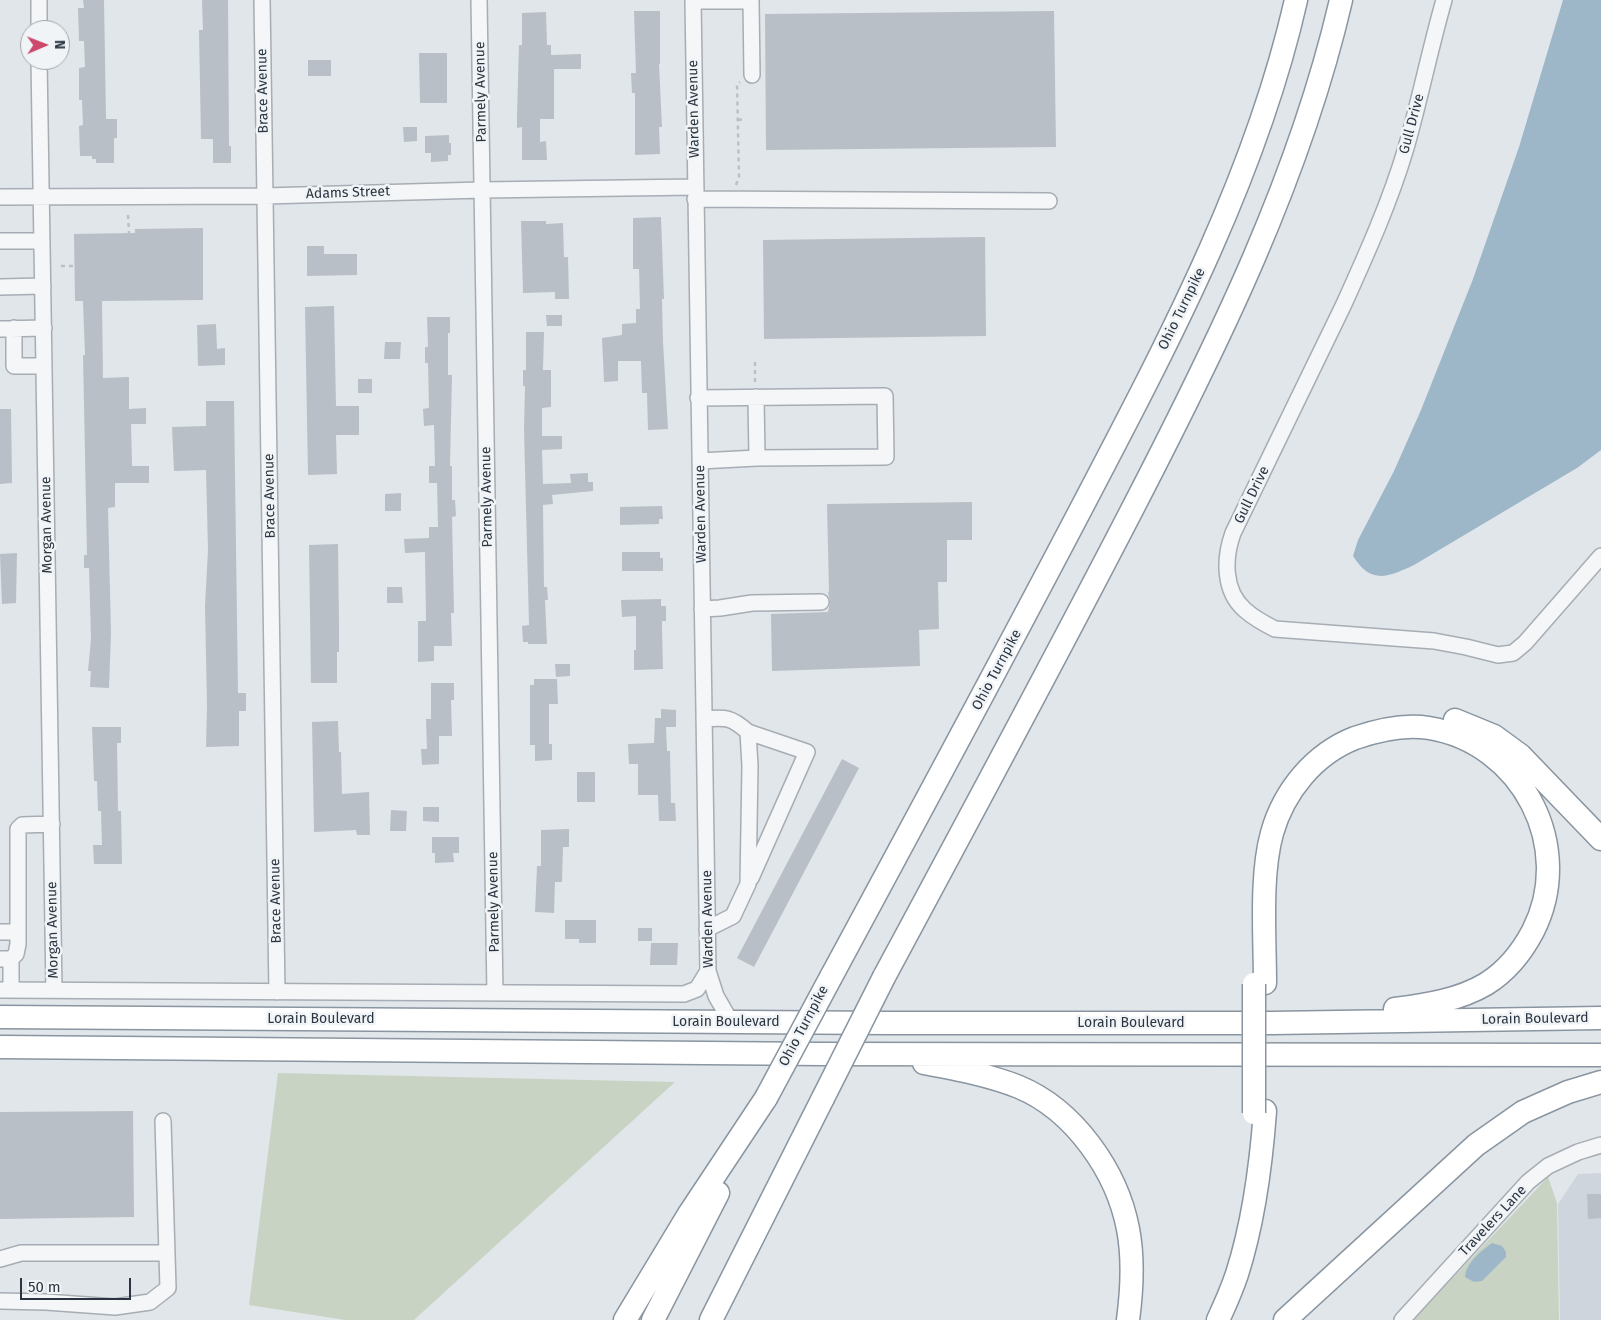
<!DOCTYPE html>
<style>
body{margin:0}
#map{position:relative;width:1601px;height:1320px;overflow:hidden;background:#e1e6ea;font-family:"Fira Sans",sans-serif}
canvas{display:block}
.north{position:absolute;left:20px;top:20px;width:50px;height:50px;box-sizing:border-box;background:#f1f4f7;border:1px solid #a1a8ae;border-radius:50%;rotate:89deg;font-size:14px;font-weight:700;line-height:20px;text-align:center;color:#2a3541}
.north::after{content:'';display:block;margin:auto;width:18px;height:22px;background:#cc496c;clip-path:polygon(50% 0,100% 100%,50% 72%,0 100%)}
.scale{position:absolute;left:20px;top:1278px;width:111px;height:22px;box-sizing:border-box;border:2px solid #2a3541;border-top:0;padding-left:6px;font-size:15px;line-height:18px;white-space:nowrap;color:#2a3541;-webkit-text-stroke:4px #f1f4f7;paint-order:stroke}
</style>
<div id="map">
<canvas width="1601" height="1320"></canvas>
<div class="north">N</div>
<div class="scale">50 m</div>
</div>
<script>
const g = document.querySelector('canvas').getContext('2d');
g.lineJoin = 'round';
function paint(path, color) { g.fillStyle = color; g.fill(path, 'evenodd'); }
function stroke(path, color, width, dash) { g.strokeStyle = color; g.lineWidth = width; g.lineCap = dash ? 'butt' : 'round'; g.setLineDash(dash || []); g.stroke(path); }
function write(font, color, halo, rows, align = 'center') {
  g.font = font + ' "Fira Sans",sans-serif'; g.lineWidth = 5; g.setLineDash([]); g.textBaseline = 'middle'; g.strokeStyle = halo; g.fillStyle = color; for (const [text, x, y, turn = 0] of rows) {
    g.save(); g.translate(x, y); g.rotate((+turn || 0) * Math.PI / 180); g.textAlign = isNaN(turn) ? turn : align; if (halo) g.strokeText(text, 0, 0); g.fillText(text, 0, 0); g.restore();
  }
}
const built = new Path2D(`
 M1601,1173V1320H1560L1558,1204L1578,1174Z`);
const green = new Path2D(`
 M278,1073L675,1082L414,1320H345L249,1305Z
 M1548,1177L1557,1203L1559,1320H1413Z`);
const water = new Path2D(`
 M1563,0H1601V450L1577,468L1414,565C1388,577 1371,585 1353,556L1358,540L1394,471L1421,410L1473,279L1519,147Z
 M1492,1243L1502,1246L1506,1252V1257L1482,1281L1474,1282L1465,1277C1466,1263 1481,1251 1492,1243Z`);
const building = new Path2D(`
 M83,0H104L106,119H117V138H114V163H96V159H92V156H80L79,126L83,125L82,100H79V68L85,67L84,41H79L78,8H84Z
 M202,0H228L229,146H231V163H213V139H201L199,30H203Z
 M634,11H660V64H659L662,127H659L660,154L635,155V93H632L631,73H636Z
 M1054,11L1056,147L766,150L765,14Z
 M546,12L547,45H551V55L581,54V69H554V119H540V142L546,141L547,160H522V127L517,128V116L519,45H522V13Z
 M419,53H447V103H420Z
 M308,60H331V76H308Z
 M403,127H417V141L404,142Z
 M449,135V143H451V155H448V161L431,162V153H425V136Z
 M661,217L664,299H662L663,342L668,429L648,430L647,393H642L641,361H618V381L604,382L602,338L622,335V324L636,323V309H640L639,269H633V218Z
 M521,221H546V224L563,223L564,257H568L569,299H555V292L523,293Z
 M203,228V300L102,301L103,378L129,377V409L146,408V424H131L132,466H149V483H115V507L108,508L111,633L109,688L90,687L91,671H88L91,639L89,568H84V555H87L83,355H85L83,301H75L74,234L135,233V229Z
 M985,237L986,336L764,339L763,240Z
 M307,246H324V254H357V275L307,276Z
 M334,306L336,406H359V435H336L337,474L308,475L305,307Z
 M546,315H562V326H547Z
 M427,317H450V333H448V375H452L450,466H452V500H455L456,516L452,517L454,613H451L452,646H434V661L418,662V621H426L425,552L405,553L404,539L429,538V527H438L437,483H429V466H435L434,425L424,426L423,409L429,408L428,363H425V347H428Z
 M216,324L217,349L225,348V365L198,366L197,325Z
 M526,332H544L543,370H551V407L542,408V436H562V449L542,450L543,484L571,483L570,474L588,473V482H593V491L552,495L553,504L543,505L544,587H547L548,600H545L547,644H528V642H523L522,626L529,625L524,430L525,386H523V370H526Z
 M385,342H401L400,359H384Z
 M358,379H372V393H358Z
 M206,401H234L238,693H246V711H239V746L206,747L207,706L205,606L208,550L206,470L174,471L172,427L206,426Z
 M0,409H11L12,483L0,484Z
 M401,493V511H385V494Z
 M972,502V540H947V582H938L939,629L919,630L920,666L772,671L771,614L828,612L830,602L828,592H829L827,504Z
 M662,506L663,519H659V524L620,525V507Z
 M338,544L339,624V652H337V683H311L309,545Z
 M622,552H660V558H663V571H622Z
 M17,553L16,603L2,604L0,554Z
 M387,587H402L403,603H387Z
 M661,599V606H666V621H662V628L663,669L634,670V650H636V616L622,617L621,600Z
 M555,664H570V676L556,677Z
 M534,679H557L558,704H549V744H552V760L535,761V745H530V685H534Z
 M431,683H454V700H451L452,736H439V764L422,765L421,749H427L426,719H431Z
 M661,709L676,710V727H666L667,751H670L671,803H675L676,821H659L658,795H638V764H629L628,744L654,743L655,718H661Z
 M338,721L339,752H341L342,794L369,792L370,835H357L356,830L314,832L312,722Z
 M92,727H121V743H117L118,811H121L122,864H94L93,845H102L101,811H98L97,781H94Z
 M842,759L859,768L754,967L737,958Z
 M577,772H595V802H577Z
 M423,807H439V822L423,821Z
 M391,810L407,811L406,831H390Z
 M569,829V847H563L562,882H555L554,913L535,912L537,866H541V830Z
 M432,837H459V853H453L454,862L435,863V853H432Z
 M565,920H596V943H579V939H565Z
 M638,928H652V941H638Z
 M651,943H678L677,965H650Z
 M133,1111L134,1217L0,1219V1112Z
 M1587,1194H1601V1218L1588,1219Z`);
const path = new Path2D(`
 M738,120L746,119
 M736,185L739,177L737,84L740,82
 M128,215L129,233
 M61,266H75
 M755,362V383`);
const minor = new Path2D(`
 M39,0V30
 M262,0L277,992
 M479,0L495,993
 M693,0L708,971L716,996L731,1022
 M1444,0C1430,49 1420,99 1406,148C1390,202 1367,253 1344,304L1233,533C1224,558 1223,591 1245,610C1254,618 1265,624 1275,629L1434,641L1466,647L1498,655L1513,653L1525,643L1601,556
 M693,1H751L752,75
 M39,60L54,990
 M0,197L265,196L482,190L695,187
 M695,199L1049,201
 M0,241H42
 M0,287L43,286
 M14,328V366H44
 M0,329L44,328
 M756,397L757,458
 M698,398L885,396L886,457L757,458L700,461
 M702,609L720,608L752,603L821,602
 M704,719C726,717 731,717 748,732L750,766L748,884L733,916L707,929
 M748,732L807,752L751,878
 M0,932H18
 M0,959H11L16,954L18,944V829L22,825L52,824
 M11,959V990
 M0,990L684,994L697,989L708,971
 M0,1259L21,1253H167
 M0,1301L46,1302L115,1307L150,1302L168,1288L163,1121
 M1402,1320L1528,1182L1548,1166L1578,1152L1601,1145`);
const highway = new Path2D(`
 M1455,720L1494,736L1520,755L1601,839
 M831,977C919,814 1007,651 1093,486C1174,331 1257,172 1296,0
 M884,977C969,819 1054,661 1136,502C1219,341 1300,177 1341,0
 M1265,983C1265,938 1260,876 1272,833C1284,791 1314,754 1355,738C1378,730 1405,724 1429,728C1522,743 1576,847 1533,931C1522,952 1507,971 1486,984C1459,1000 1427,1005 1395,1009
 M0,1017L889,1023H1272L1601,1018
 M0,1047L823,1054L1601,1055
 M924,1063C956,1069 989,1075 1019,1087C1074,1110 1117,1171 1128,1229C1134,1260 1132,1290 1128,1320
 M625,1320L689,1214L766,1098
 M653,1320L718,1193
 M711,1320L823,1098
 M1218,1320C1225,1305 1232,1289 1237,1274C1254,1221 1261,1166 1265,1111
 M1285,1320L1476,1145L1523,1112L1568,1092L1601,1082`);
const highwayBridge = new Path2D(`
 M1254,984V1113
 M766,1098L831,977
 M823,1098L884,977`);
const streetNames = [
 ["Brace Avenue",263,91,-91],
 ["Parmely Avenue",481,92,-91],
 ["Warden Avenue",694,109,-91],
 ["Gull Drive",1412,124,-75],
 ["Adams Street",348,193,-2],
 ["Ohio Turnpike",1182,309,-64],
 ["Gull Drive",1252,495,-64],
 ["Brace Avenue",270,496,-91],
 ["Parmely Avenue",487,497,-91],
 ["Warden Avenue",701,514,-91],
 ["Morgan Avenue",47,525,-91],
 ["Ohio Turnpike",997,670,-62],
 ["Brace Avenue",276,901,-91],
 ["Parmely Avenue",494,902,-91],
 ["Warden Avenue",708,919,-91],
 ["Morgan Avenue",53,930,-91],
 ["Lorain Boulevard",321,1019],
 ["Lorain Boulevard",1535,1019,-1],
 ["Lorain Boulevard",726,1022],
 ["Lorain Boulevard",1131,1023],
 ["Ohio Turnpike",804,1026,-62],
 ["Travelers Lane",1493,1221,-47]
];
paint(built, '#cfd5dc');
paint(green, '#c9d3c3');
paint(water, '#9db7c9');
paint(building, '#b9bfc6');
stroke(minor, '#a6adb4', 18);
stroke(highway, '#8995a0', 25);
stroke(path, '#bbc0c5', 2.5, [4, 4]);
stroke(minor, '#f4f6f8', 15);
stroke(highway, '#fff', 22);
stroke(highwayBridge, '#8995a0', 25, []);
stroke(highwayBridge, '#fff', 22);
write('14px', '#2a3541', '#f1f4f7', streetNames);
</script>
